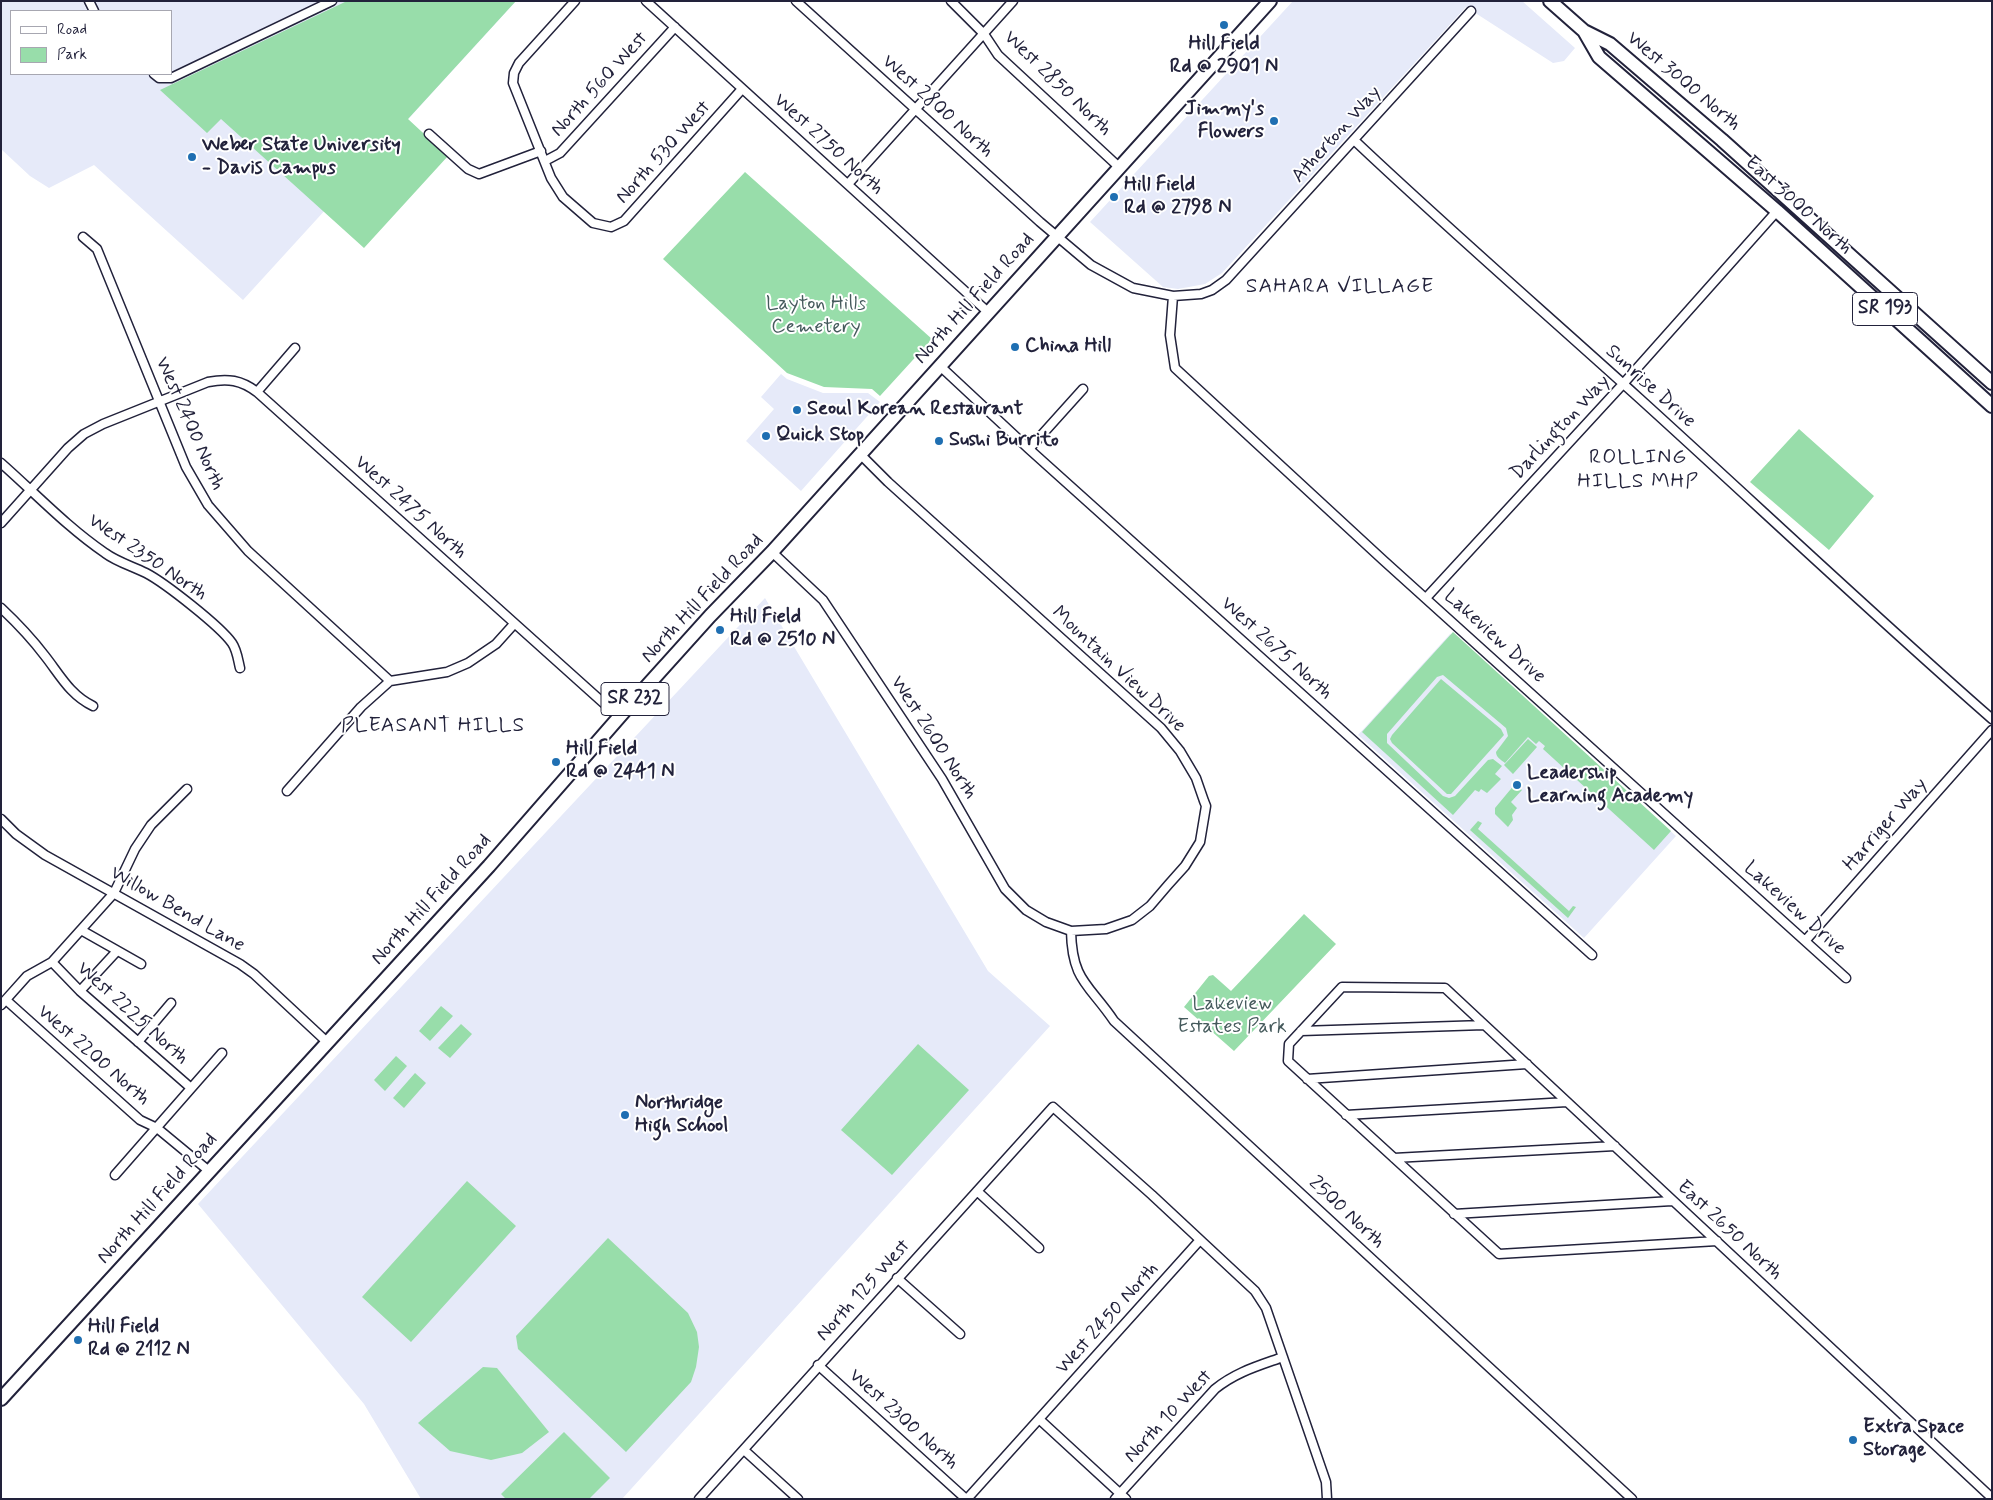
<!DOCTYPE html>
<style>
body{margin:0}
#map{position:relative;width:1993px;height:1500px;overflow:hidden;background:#fff;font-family:Mynerve,sans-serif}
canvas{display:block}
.frame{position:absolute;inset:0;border:2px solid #22223b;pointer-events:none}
.legend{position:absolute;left:10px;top:10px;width:162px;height:65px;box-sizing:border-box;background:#fff;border:1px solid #a7a7b1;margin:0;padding:6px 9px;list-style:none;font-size:15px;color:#22223b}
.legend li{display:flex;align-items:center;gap:10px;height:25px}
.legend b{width:25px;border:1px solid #a7a7b1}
</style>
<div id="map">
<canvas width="1993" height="1500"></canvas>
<div class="frame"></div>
<ul class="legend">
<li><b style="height:6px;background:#fff"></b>Road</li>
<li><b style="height:14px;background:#98ddaa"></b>Park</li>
</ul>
</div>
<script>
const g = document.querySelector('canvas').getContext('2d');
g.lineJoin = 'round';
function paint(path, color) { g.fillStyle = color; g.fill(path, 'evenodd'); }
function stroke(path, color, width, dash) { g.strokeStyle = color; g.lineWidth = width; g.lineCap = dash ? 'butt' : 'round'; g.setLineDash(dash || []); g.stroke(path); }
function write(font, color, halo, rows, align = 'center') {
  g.font = font + ' Mynerve,sans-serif'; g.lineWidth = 4; g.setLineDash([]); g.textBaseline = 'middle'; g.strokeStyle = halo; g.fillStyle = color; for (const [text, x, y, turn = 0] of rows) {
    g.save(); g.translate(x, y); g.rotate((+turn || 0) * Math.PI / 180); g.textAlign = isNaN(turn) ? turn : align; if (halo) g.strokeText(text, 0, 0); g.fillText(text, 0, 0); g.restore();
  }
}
const built = new Path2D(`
 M1,1H516L243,300L94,165L49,188L30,176L1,149ZM11,11H171V74H11Z
 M1293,1H1522L1575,48L1564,61L1553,63L1466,7L1222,273L1205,284L1178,289L1163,287L1090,222Z
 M781,374L787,379L823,393H868L880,402L801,491L746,441L774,409L761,397Z
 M765,598L988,971L1050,1026L622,1499H421L364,1404L198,1204Z
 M1450,634L1676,836L1584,938L1358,735Z`);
const green = new Path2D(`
 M347,1H516L408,119L448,156L364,248L221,119L207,133L160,90Z
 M745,172L932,339L880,396L872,389L824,387L787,373L663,259Z
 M1799,429L1874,496L1829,550L1750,482Z
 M1453,632L1671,831L1654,850L1543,749L1545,746L1539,741L1536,744L1528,737L1505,763C1501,760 1496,757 1496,752L1508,736L1506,728L1443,675L1437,677L1387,734V743L1443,796L1449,798L1455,796L1488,760L1493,759L1502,766L1495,774L1501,779L1487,793L1481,789L1479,792L1475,790L1453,815L1362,732Z
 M1441,679L1501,729L1504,735L1451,794H1447L1392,743L1390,739L1392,735Z
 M1528,739L1537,747L1513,774L1504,765Z
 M1515,784L1522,790L1511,802L1517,808L1512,815L1513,820L1508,827L1495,814V808Z
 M1478,821L1482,823L1478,829L1569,911L1573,906L1576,907L1568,918L1470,830Z
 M1304,914L1336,944L1234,1051L1184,1007L1209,976L1213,975L1231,991Z
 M441,1006L453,1016L430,1041L419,1031Z
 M461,1024L472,1034L450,1058L438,1048Z
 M918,1044L969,1090L892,1175L841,1130Z
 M396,1056L407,1066L385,1091L374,1080Z
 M415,1073L426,1083L404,1108L393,1098Z
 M467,1181L516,1226L411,1342L362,1297Z
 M608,1238L688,1313L697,1332L699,1347L696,1367L691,1382L626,1452L518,1349L516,1336Z
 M483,1367L497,1368L549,1432L522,1453L491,1460L450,1451L418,1423Z
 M564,1432L610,1478L589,1499H506L501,1494Z`);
const minor = new Path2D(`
 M89,1L94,11
 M575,1L519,63L514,73L513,83L551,178L563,197L593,223L611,227L624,221L742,89
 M646,1L989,313
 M796,1L1040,222L1091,265L1133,288L1173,296L1201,294L1212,290L1226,280L1471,11
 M951,1L984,34L998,55L1120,168
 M154,74L159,78H171L332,1
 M429,134L468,169L479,174L541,151
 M1354,140C1447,228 1544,312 1639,398C1757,505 1872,614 1992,719
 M545,161L560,153L675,27
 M848,184L1013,1
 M83,237L97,249L186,467L208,505L248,551L390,681
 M1173,296L1170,335L1175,368L1383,560L1846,978
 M940,366L1029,449L1592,955
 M257,392L295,348
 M1029,449L1083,389
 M1,463C35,493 67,527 105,553C117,562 132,566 146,573C165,583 220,626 232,643C237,650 238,660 240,668
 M1,523L68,448L84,434L103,424L208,382C228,378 241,380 257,392L619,717
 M772,552L823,600L942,779L1005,889L1026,910L1046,922L1071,931L1106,929L1132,920L1150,906L1168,885L1185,866L1200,842L1206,806L1204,801L1196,778L1180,751L1161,728L888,482L860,454
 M1426,598L1623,384L1777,211
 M1,608C17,623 32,639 45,656C60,675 70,695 93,706
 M287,791L361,707L390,681L447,672L468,663L496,644L514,624
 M1,819L16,834L45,855L240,964L254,974L327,1042
 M81,930L141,964
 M1071,931C1072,981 1089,984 1114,1021L1632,1499
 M1805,941L1992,730
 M52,962L80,991L191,1088
 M80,991L117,951
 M6,1000L140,1120L157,1128L209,1171
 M1,1005L27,976L52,962L114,893L135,849L151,825L187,789
 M1301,1031L1484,1025
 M138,1042L171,1003
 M1307,1079L1527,1064
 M1346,1115L1567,1102
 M1394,1158L1615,1146
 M115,1175L222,1053
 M977,1191L1039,1248
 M1454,1214L1672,1201
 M1717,1241L1499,1254L1288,1061L1289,1044L1342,987L1445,988L1992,1498
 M897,1278L960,1334
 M818,1365L966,1499
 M1039,1419L1126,1499
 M744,1450L798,1499
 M699,1499L1053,1107L1152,1195L1255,1291L1266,1308L1326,1482L1327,1499
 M967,1499L1200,1240
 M1115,1499L1215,1389C1236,1372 1258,1366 1283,1357`);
const primary = new Path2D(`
 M1550,1L1584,31L1610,44L1722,140L1992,383
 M1584,31L1599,57L1777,211L1992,406
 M1,1399L489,866L628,707L710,616L772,552L1270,1`);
const markers = [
 [1224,25,5,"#1f6fb2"],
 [1274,121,5,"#1f6fb2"],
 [192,157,5,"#1f6fb2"],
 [1114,197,5,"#1f6fb2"],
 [1015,347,5,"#1f6fb2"],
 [797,410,5,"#1f6fb2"],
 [766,436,5,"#1f6fb2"],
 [939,441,5,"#1f6fb2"],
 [720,630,5,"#1f6fb2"],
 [556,762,5,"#1f6fb2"],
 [1517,785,5,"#1f6fb2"],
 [625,1115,5,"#1f6fb2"],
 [78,1340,5,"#1f6fb2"],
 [1853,1440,5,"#1f6fb2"]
];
const shields = [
 [1885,309,65],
 [635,699,68]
];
const shieldNames = [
 ["SR 193",1885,309],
 ["SR 232",635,699]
];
const poiNames = [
 ["Hill Field",1224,45,"center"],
 ["Rd @ 2901 N",1224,68,"center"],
 ["Jimmy's",1264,110,"right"],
 ["Flowers",1264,133,"right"],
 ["Weber State University",202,146],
 ["- Davis Campus",202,169],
 ["Hill Field",1124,186],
 ["Rd @ 2798 N",1124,209],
 ["China Hill",1025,347],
 ["Seoul Korean Restaurant",807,410],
 ["Quick Stop",776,436],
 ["Sushi Burrito",949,441],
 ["Hill Field",730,618],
 ["Rd @ 2510 N",730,641],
 ["Hill Field",566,750],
 ["Rd @ 2441 N",566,773],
 ["Leadership",1527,774],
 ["Learning Academy",1527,797],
 ["Northridge",635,1104],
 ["High School",635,1127],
 ["Hill Field",88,1328],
 ["Rd @ 2112 N",88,1351],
 ["Extra Space",1863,1428],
 ["Storage",1863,1451]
];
const streetNames = [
 ["West 3000 North",1683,82,40],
 ["West 2850 North",1057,84,44],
 ["North 560 West",600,85,-48],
 ["West 2800 North",937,107,42],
 ["Atherton Way",1337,135,-48],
 ["West 2750 North",828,145,42],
 ["North 530 West",664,153,-48],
 ["East 3000 North",1798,206,42],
 ["North Hill Field Road",975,299,-48],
 ["Sunrise Drive",1650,387,42],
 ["West 2400 North",189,424,66],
 ["Darlington Way",1561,428,-47],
 ["West 2475 North",410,508,42],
 ["West 2350 North",147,558,34],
 ["North Hill Field Road",703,599,-47],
 ["Lakeview Drive",1494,637,42],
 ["West 2675 North",1276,649,42],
 ["Mountain View Drive",1118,670,43],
 ["West 2600 North",933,738,57],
 ["Harriger Way",1886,825,-49],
 ["North Hill Field Road",432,900,-48],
 ["Lakeview Drive",1794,909,42],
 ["Willow Bend Lane",177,910,30],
 ["West 2225 North",132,1014,42],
 ["West 2200 North",93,1056,41],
 ["North Hill Field Road",158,1199,-48],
 ["2500 North",1346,1213,43],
 ["East 2650 North",1729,1231,43],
 ["North 125 West",864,1291,-48],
 ["West 2450 North",1108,1319,-48],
 ["North 10 West",1169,1417,-47],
 ["West 2300 North",903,1420,42]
];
const parkNames = [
 ["Layton Hills",816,305],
 ["Cemetery",816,328],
 ["Lakeview",1232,1005],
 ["Estates Park",1232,1028]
];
const neighbourhoodNames = [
 ["SAHARA VILLAGE",1340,288],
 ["ROLLING",1638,459],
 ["HILLS MHP",1638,483],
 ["PLEASANT HILLS",433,727]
];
paint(built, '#e6eaf9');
paint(green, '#98ddaa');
stroke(minor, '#22223b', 11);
stroke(primary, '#22223b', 16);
stroke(minor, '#fff', 8);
stroke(primary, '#fff', 12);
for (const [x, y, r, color] of markers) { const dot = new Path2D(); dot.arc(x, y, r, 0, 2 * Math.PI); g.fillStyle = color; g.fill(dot); stroke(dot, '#fff', 2); }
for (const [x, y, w] of shields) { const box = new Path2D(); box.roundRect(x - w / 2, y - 16.5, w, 33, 4); g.fillStyle = '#fff'; g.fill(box); stroke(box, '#22223b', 1); }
write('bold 19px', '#22223b', null, shieldNames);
write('bold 20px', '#22223b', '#fff', poiNames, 'left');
write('20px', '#22223b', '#fff', streetNames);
write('20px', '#455a5c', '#fff', parkNames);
g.letterSpacing = '1px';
write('21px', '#22223b', '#fff', neighbourhoodNames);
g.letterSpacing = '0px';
</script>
